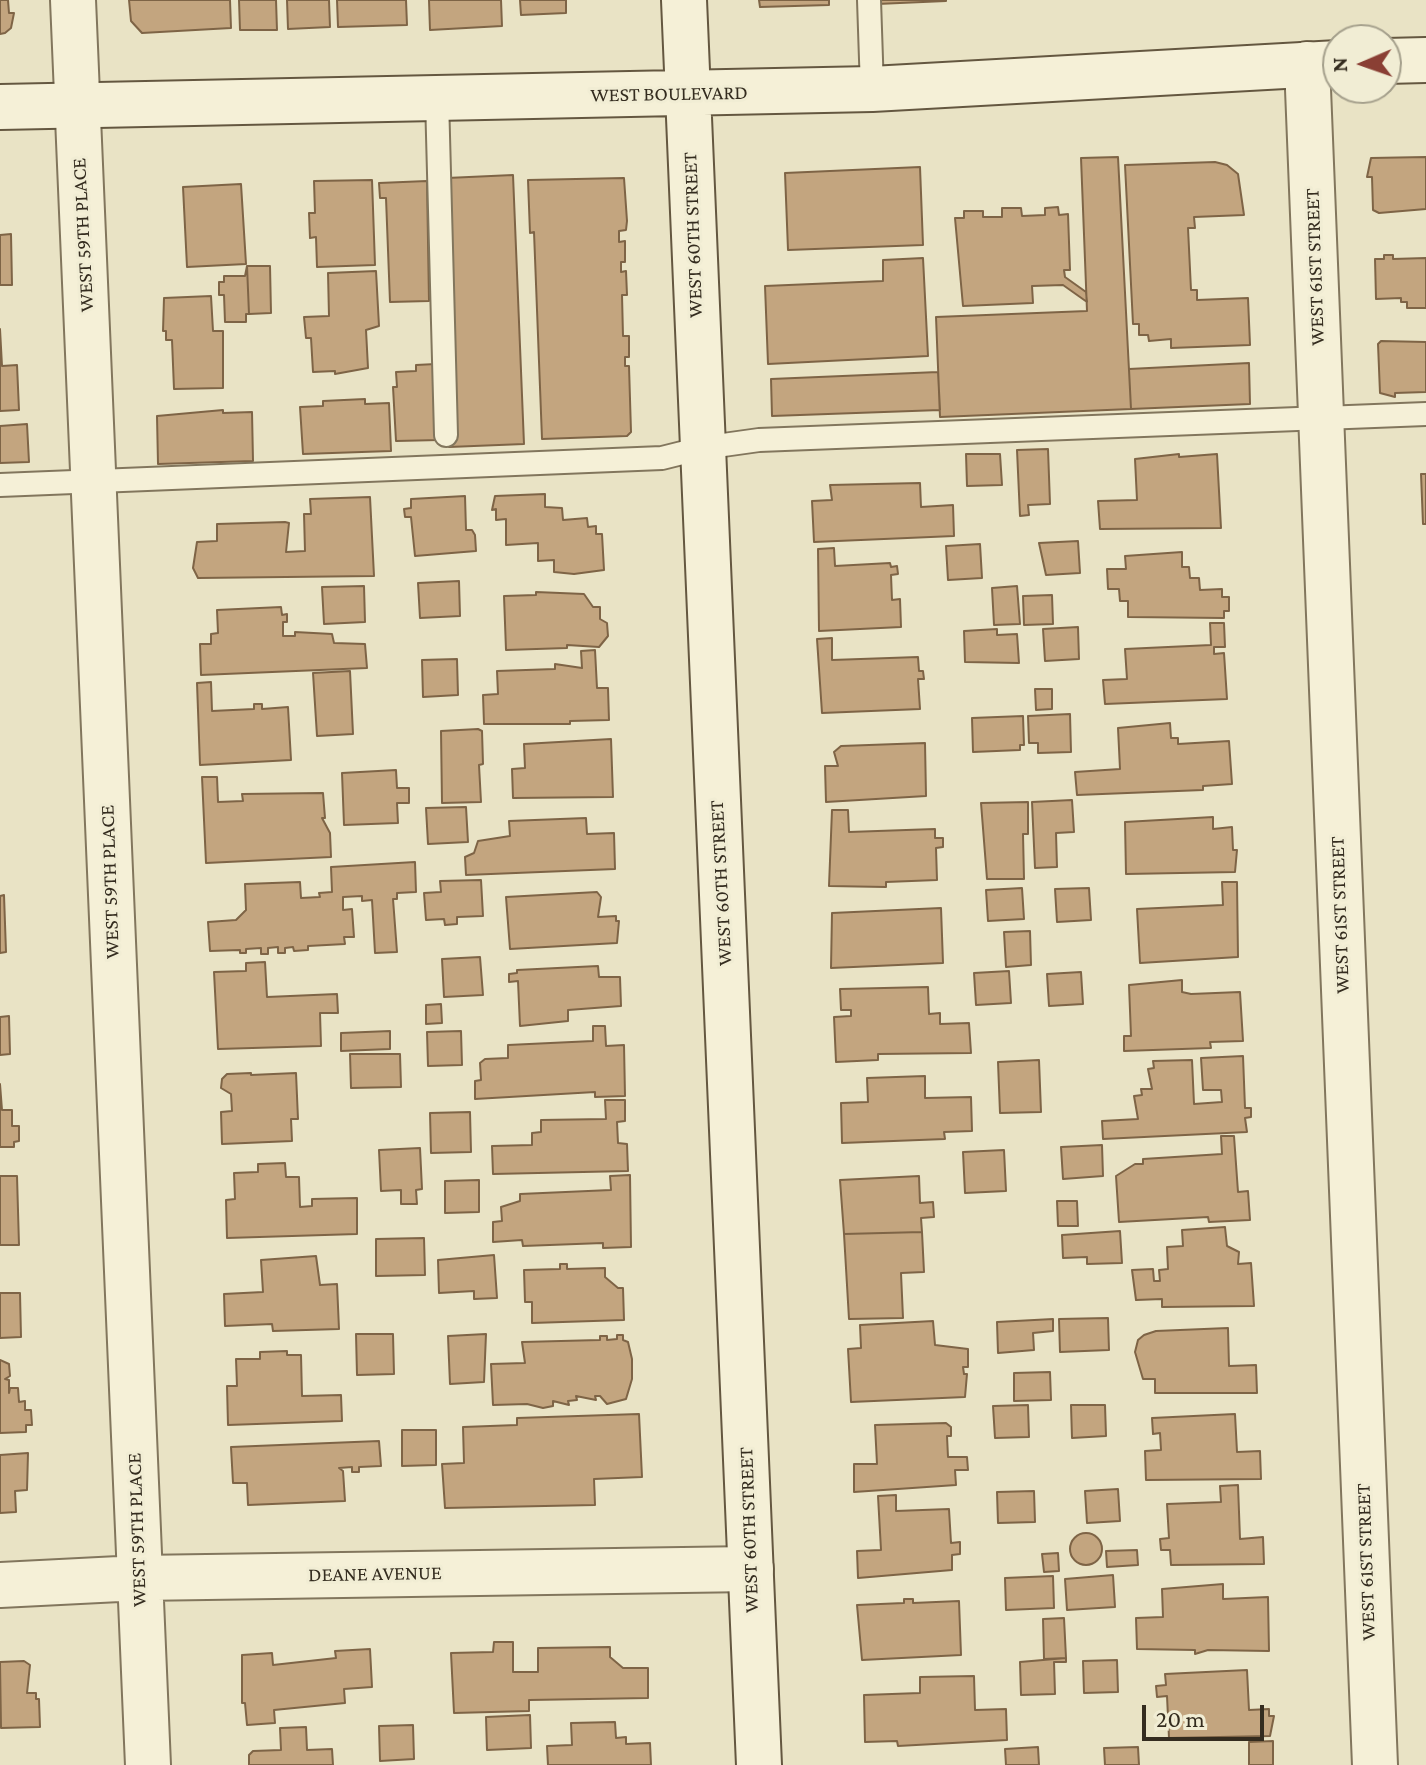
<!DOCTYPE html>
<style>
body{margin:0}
#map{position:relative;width:1426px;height:1765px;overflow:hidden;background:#e9e3c5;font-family:"Crimson Pro",serif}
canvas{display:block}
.north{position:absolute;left:1322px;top:24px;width:80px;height:80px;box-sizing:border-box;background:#f1edd4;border:2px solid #a5a08c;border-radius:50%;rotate:268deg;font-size:22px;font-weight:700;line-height:32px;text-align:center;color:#342c1f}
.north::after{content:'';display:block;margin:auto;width:28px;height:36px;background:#8a3f34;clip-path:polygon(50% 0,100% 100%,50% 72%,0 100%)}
.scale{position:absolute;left:1142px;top:1705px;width:122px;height:36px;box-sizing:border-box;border:4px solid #342c1f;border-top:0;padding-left:10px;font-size:24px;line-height:28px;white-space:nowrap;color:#342c1f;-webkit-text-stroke:6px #f1edd4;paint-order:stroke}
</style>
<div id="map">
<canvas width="1426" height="1765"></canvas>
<div class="north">N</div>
<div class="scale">20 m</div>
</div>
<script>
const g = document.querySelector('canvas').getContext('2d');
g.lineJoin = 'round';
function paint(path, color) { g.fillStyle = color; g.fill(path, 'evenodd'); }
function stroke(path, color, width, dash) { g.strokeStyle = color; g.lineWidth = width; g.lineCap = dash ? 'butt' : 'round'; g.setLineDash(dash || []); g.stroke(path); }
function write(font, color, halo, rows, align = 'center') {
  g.font = font + ' "Crimson Pro",serif'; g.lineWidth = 6; g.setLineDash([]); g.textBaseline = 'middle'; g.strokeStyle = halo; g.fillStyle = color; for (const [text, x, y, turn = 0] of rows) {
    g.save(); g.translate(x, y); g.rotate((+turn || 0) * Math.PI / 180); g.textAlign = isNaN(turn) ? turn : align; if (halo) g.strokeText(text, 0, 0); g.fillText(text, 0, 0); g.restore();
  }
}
const building = new Path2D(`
 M0,0H8L9,13H14L11,28L5,33L0,34Z
 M129,0H230L231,28L142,33L131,21Z
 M239,0H276L277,30H240Z
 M287,0H329L330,27L288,29Z
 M337,0H406L407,25L338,27Z
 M429,0H501L502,26L430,30Z
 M520,0H566V13L521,15Z
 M759,0H829V5L760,7Z
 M877,0H946V1L877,4Z
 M1118,157L1131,409L940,417L936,317L1087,311L1081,158Z
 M1426,157V209L1379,213L1373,210L1372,177H1367L1371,158Z
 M1215,162L1227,165L1238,174L1244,215L1194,217L1195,228H1188L1191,290H1197V300L1248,298L1250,345L1171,348V339L1149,341L1148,335H1139V324H1133L1125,165Z
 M920,167L923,245L788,250L785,173Z
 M513,175L524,444L449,447L447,178Z
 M624,178L627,221L626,230L619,231V242L625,241V262H621V272L626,271L627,295H622L623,336H629V357H625V366H629L631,432L627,436L542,439L534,232L530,233L528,180Z
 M372,180L375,265L317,267L316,237L310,238L309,213H315L314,181Z
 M427,181L429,301L390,302L386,198H380L379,183Z
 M241,184L246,264L187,267L183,187Z
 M1058,207L1059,215L1068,214L1070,270H1064L1065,277L1086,292L1087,302L1063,285L1032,286L1033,303L963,306L955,218H964V211H983V217H1002V208H1021L1022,216L1045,215V208Z
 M11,234L12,285H0V235Z
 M1384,255H1393V259L1426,258V308H1407V302H1401V298L1376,299L1375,259H1384Z
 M923,258L928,356L768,364L765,286L883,281V260Z
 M247,266L249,314H246V322H225L224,295H219V282H224V276H245Z
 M247,266H270L271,313L249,314Z
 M376,271L379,326L366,330L368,368L335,374V371L313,372L311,338H306L304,317L329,316L328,273Z
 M211,296L213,331H223V388L174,389L172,340H166V331H163L164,298Z
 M0,329L2,366L17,365L19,410L0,411Z
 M1381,341L1426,342V392L1395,393V397L1380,393L1378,344Z
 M1249,363L1250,404L1131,409L1129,369Z
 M436,364L439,440L396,441L393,387H397L396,372L416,371V365Z
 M938,372L940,410L772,416L771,379Z
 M365,399V404L389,403L391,451L303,454L300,407L323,406V401Z
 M223,410V413L252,412L253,461L158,464L157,416Z
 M27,424L29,462L0,463V426Z
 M1048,449L1050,504L1028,505L1029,515L1020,516L1017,450Z
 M966,454H1000L1002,485L967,486Z
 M1179,454V457L1217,454L1221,528L1100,529L1098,501L1137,500L1135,459Z
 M1421,474H1426V524H1423Z
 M920,483L921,507L953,505L954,536L814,542L812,501L832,500L830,485Z
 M545,494V507L562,508L563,520L587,518L588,527L596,526V534H602L604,570L574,574L554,572V560L538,561V543L506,545V519L496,520V509L492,510L495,496Z
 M465,496L466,530H472L475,535L476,551L415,556L411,517H405L404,509L411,508V499Z
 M370,497L374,576L198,578L193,568L197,542L217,541V524L285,522L289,523L286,552L305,551L304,514H311L310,499Z
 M1078,541L1080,573L1046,575L1039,543Z
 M980,544L982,578L948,580L946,546Z
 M834,548L835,566L890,563L891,567L897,566L898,574L891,575L892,600L900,599L901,627L819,631L818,549Z
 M1182,552V567H1189L1190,578H1199L1200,590L1222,589V597H1229V611H1224V618L1128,617V601H1120L1119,589H1108L1107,569H1126L1125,556Z
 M459,581L460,616L420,618L418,583Z
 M364,586L365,622L324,624L322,587Z
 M1017,586L1020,624L994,625L992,588Z
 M536,592L584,594L593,607H600V619L607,623L608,636L599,647L567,645V648L506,650L504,596L536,595Z
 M1052,595L1053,624L1024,625L1023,596Z
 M281,607L282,615L287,614V622H283V636H295V632L332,634L334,643L365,644L367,668L201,675L200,644H211V634L218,633L217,610Z
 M1210,623H1224L1225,647H1214V654L1224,653L1227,699L1105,704L1103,680L1127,679L1125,649L1211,645Z
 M1078,627L1079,659L1045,661L1043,629Z
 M997,629V635L1017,634L1019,663L965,662L964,631Z
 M832,638V660L918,657L919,671H923L924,679H918L920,709L822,713L817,639Z
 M595,650L597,688H608L609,720L570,721V724H484L483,695L498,694L497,671L555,669V664L582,668L581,651Z
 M457,659L458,695L423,697L422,660Z
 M350,671L353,734L317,736L313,673Z
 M211,682L212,711L254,709V704H262V709L288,707L291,760L200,765L197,683Z
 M1035,689H1052V709L1036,710Z
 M1070,714L1071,752L1038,753V743H1029L1028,716Z
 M1023,716L1024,745H1020V750L973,752L972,718Z
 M1170,723L1171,738H1178V744L1229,741L1232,784L1203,786V790L1077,795L1075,772L1120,769L1118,728Z
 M478,729L482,731L483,764L479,765L481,802L442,803L441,731Z
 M611,739L613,797L513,798L512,769L525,768L524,744Z
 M925,743L926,796L826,802L825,766H838L834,752L841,746Z
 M396,770L397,788H409V803H397L398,823L344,825L342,773Z
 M202,777H217L218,802L243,801L242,794L323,793L325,818H322L330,833L331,857L206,863Z
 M1072,800L1074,832L1056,833L1057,867L1035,868L1032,802Z
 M1028,802V834H1023L1024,879H987L981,803Z
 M466,807L468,842L428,844L426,808Z
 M832,810H848L849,832L935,829V838H943V847L936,848L937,880L886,882V887L829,886Z
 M1213,817V829L1232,827L1233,850H1237L1235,872L1126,874L1125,822Z
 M586,818L587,834L614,833L615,869L466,875L465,857L474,853L478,841L510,836L509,821Z
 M415,862L416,892L397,893V899H393L397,952L375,953L372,900L362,901V896L343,897V910L352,909L354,937H344L345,944L308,946V950L294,951L293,947L285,948V953H278V947L268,948V954H261V948L246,949V953H240V950L210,951L208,922L236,920L246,910L245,884L300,882L301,898L320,897L319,893L332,892L331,867Z
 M481,880L483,916L457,917V924L445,925L444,919L426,920L424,893L441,892L440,881Z
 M1222,882H1237L1238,957L1140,963L1137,909L1223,905Z
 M1022,888L1024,919L988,921L986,890Z
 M1089,888L1091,920L1057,922L1055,889Z
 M597,892L601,897L598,917L616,916V921H619L617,943L510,949L506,897Z
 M4,895L6,952L0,953V896Z
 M941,908L943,963L831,968L832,913Z
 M1030,931L1031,965L1006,967L1004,932Z
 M480,957L483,995L444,997L442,959Z
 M265,962L267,997L337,994L338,1013H320L321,1046L218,1049L214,972L246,971V963Z
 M598,966L599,977H620L621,1006L568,1010V1021L520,1026L518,981L509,982V974L517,973V970Z
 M1009,971L1011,1003L976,1005L974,973Z
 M1081,972L1083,1004L1049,1006L1047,974Z
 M1182,980V992L1191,994L1240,992L1243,1041L1210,1042L1211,1048L1124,1051V1036H1131L1129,985Z
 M928,987L929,1014L940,1013V1024L969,1023L971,1053L878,1054V1060L836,1062L834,1017L851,1016V1010H841L840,989Z
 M441,1004L442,1023L426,1024V1005Z
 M9,1016L10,1054L0,1055V1017Z
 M593,1026H605L606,1046L624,1045L625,1096L595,1097V1092L475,1099V1081L481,1080L480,1063L485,1059L508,1058V1045L593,1041Z
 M390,1031V1049L341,1051V1033Z
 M461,1031L462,1065L428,1066L427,1032Z
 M350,1054H400L401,1087L351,1088Z
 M1243,1056L1245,1108H1251V1117L1245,1118L1247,1132L1103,1139L1102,1121L1138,1119L1134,1096L1142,1095L1141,1089H1152L1148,1069L1154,1068L1153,1061L1192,1060L1194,1104L1222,1102L1221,1090H1203L1201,1058Z
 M1039,1060L1041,1112L1000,1113L998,1062Z
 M251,1073V1075L296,1073L298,1119H291L292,1141L222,1144L221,1112L232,1111L231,1094L221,1088L222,1079L227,1074Z
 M925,1076V1098L971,1097L972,1131L944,1132L945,1139L842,1143L841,1103L868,1102L867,1078Z
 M0,1084L2,1110H12V1126H19V1141L14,1142V1147H0Z
 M605,1100H625V1121L617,1122L618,1143L627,1144L628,1171L493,1174L492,1146L532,1145V1133L541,1132V1120L606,1119Z
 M470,1112L471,1152L431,1153L430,1113Z
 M1221,1136H1234L1238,1192L1248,1191L1250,1220L1209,1222L1208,1217L1119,1222L1116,1176L1135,1164H1143V1159L1222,1154Z
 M1102,1145L1103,1176L1063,1179L1061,1147Z
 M420,1148L422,1189L416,1190L417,1204H401V1190L381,1191L379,1150Z
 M1004,1150L1006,1191L965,1193L963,1152Z
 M285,1163L286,1177H299L300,1207L312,1206V1199L357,1198V1234L227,1238L226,1200L235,1199L234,1173L258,1172V1164Z
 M630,1175L631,1247L603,1248V1243L523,1246L522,1240L493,1242V1222L502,1221L501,1207L520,1201V1194L611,1190L610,1176Z
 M0,1176H17L19,1245H0Z
 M919,1176L920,1203L933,1202L934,1217L921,1218L922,1232L844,1234L840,1180Z
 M479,1180V1212L445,1213V1181Z
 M1057,1201H1077L1078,1226H1058Z
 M1225,1227L1227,1246L1239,1252L1238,1264L1251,1263L1254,1306L1162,1307V1299L1136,1300L1132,1270L1153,1269L1154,1281H1160L1159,1270L1168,1269L1167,1247L1183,1246L1182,1230Z
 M1120,1231L1122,1263L1087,1264V1257L1063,1258L1062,1235Z
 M922,1232L924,1272L901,1273L903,1318L849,1319L844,1234Z
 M424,1238L425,1275L376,1276V1239Z
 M494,1255L497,1298L474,1299V1291L439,1293L438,1260Z
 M316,1256L320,1285L337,1284L339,1329L273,1331L272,1324L225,1326L224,1294L263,1292L261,1260Z
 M560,1264H567V1269L605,1268V1277L618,1288H623L624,1320L532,1323V1302H525L524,1270L560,1269Z
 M0,1293H20L21,1337L0,1338Z
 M1108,1318L1109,1350L1060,1352L1059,1319Z
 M1053,1319V1331L1033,1333L1034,1350L998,1353L997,1322Z
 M933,1321L935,1345L968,1349V1367H963L964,1374H967L965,1397L851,1402L848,1349L861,1348L860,1325Z
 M1228,1328L1229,1366L1256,1365L1257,1393H1155V1379H1143L1135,1352L1138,1340L1144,1335L1156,1331Z
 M356,1334H393L394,1374L357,1375Z
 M486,1334L484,1382L450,1384L448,1336Z
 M617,1335H623V1340L628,1342L632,1359V1379L626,1399L607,1404L600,1396H595L596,1400L576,1396L577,1400L568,1401L569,1405L553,1401V1406L543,1408L527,1404L493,1405L491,1364L525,1363L522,1342L600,1340V1336H607V1340L617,1339Z
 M287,1351V1355H301L302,1396L341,1395L342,1421L228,1425L227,1386H237L236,1359H260V1352Z
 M0,1360L9,1364L10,1376L5,1379L9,1380V1393L10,1388H18L19,1402L25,1401V1410H31L32,1425H26V1432L0,1433Z
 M1050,1372L1051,1400L1014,1401V1373Z
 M1028,1405L1029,1437L995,1438L993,1406Z
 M1071,1405H1105L1106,1436L1072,1438Z
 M639,1414L642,1477L594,1479L595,1505L445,1508L442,1464L464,1463L463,1427L517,1425V1418Z
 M1235,1414L1237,1452L1260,1451L1261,1479L1146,1480L1145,1451L1161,1450L1160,1433L1153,1434L1152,1418Z
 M946,1423L951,1427V1436H947L948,1457H967L968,1470H955L956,1485L854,1492V1464H877L875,1425Z
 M402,1430H436V1465L402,1466Z
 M379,1441L381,1466L359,1467V1472H352V1467L339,1468L343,1471L345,1501L248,1505L247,1483H233L231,1447Z
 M28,1453L27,1490L15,1491L16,1512L0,1513V1455Z
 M1238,1485L1240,1539L1263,1537L1264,1564L1171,1565L1170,1550H1161L1160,1539L1169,1538L1167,1504L1221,1502L1220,1486Z
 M1118,1489L1120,1521L1087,1523L1085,1491Z
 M1034,1491L1035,1522L998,1523L997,1492Z
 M896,1495V1511L949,1509L951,1543L960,1542V1554L952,1555V1570L858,1578L857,1551L881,1550L878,1496Z
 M1070 1549a16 16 0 1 1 32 0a16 16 0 1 1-32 0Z
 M1137,1550L1138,1565L1107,1567L1106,1551Z
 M1058,1553L1059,1571L1044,1572L1042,1554Z
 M1113,1575L1115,1607L1067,1610L1065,1579Z
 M1053,1576L1054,1608L1006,1610L1005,1578Z
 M1223,1584V1599L1268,1597L1269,1651L1208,1650L1195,1654V1650L1137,1649L1136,1618L1163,1617L1162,1589Z
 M904,1599H913V1603L959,1601L961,1655L862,1660L857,1605L904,1603Z
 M1064,1618L1066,1658L1044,1659L1043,1619Z
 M494,1642H513V1672H538V1648L610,1647V1657L623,1668H648V1698L529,1700V1711L454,1713L451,1653L493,1652Z
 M370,1649L372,1687L344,1689L345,1703L274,1710L275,1723L247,1725L245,1703H242V1655L272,1653L273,1665L336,1658L335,1651Z
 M1066,1658V1662H1054L1055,1694L1021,1695L1020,1662Z
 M1117,1660L1118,1692L1084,1693L1083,1661Z
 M24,1661L30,1665L27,1693H36V1699H39L40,1727L1,1728L0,1662Z
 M1247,1670L1249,1710L1269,1709V1716H1274L1270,1736L1169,1738L1167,1696L1157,1697L1156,1686L1166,1685L1165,1674Z
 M974,1676L975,1710L1006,1709L1007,1740L898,1746L897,1741L865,1742L864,1695L920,1693V1677Z
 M530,1715L531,1748L487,1750L486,1717Z
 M615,1722L616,1738L626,1737V1744L650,1743L651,1765H548L547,1746L572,1745L571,1723Z
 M413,1725L414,1759L380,1761L379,1726Z
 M306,1727L307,1750L332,1749L333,1765H249V1755L253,1751L281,1750L280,1728Z
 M1273,1741V1765H1249V1742Z
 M1038,1747L1039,1765H1006L1005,1749Z
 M1138,1747L1139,1765H1105L1104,1748Z`);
const lane = new Path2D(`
 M869,0L872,89
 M437,98L446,435
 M0,485L662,458L702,448L759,440L1426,414`);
const street = new Path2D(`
 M73,0L148,1765
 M1307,64L1375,1765
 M0,1585L139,1578L751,1569`);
const secondary = new Path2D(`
 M684,0L759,1765
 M1386,61L1426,60
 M0,107L872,89L1338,63`);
const streetNames = [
 ["WEST BOULEVARD",669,94,-1],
 ["WEST 59TH PLACE",83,235,-93],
 ["WEST 60TH STREET",693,235,-92],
 ["WEST 61ST STREET",1315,267,-92],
 ["WEST 59TH PLACE",110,882,-92],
 ["WEST 60TH STREET",721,883,-93],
 ["WEST 61ST STREET",1340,915,-92],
 ["WEST 59TH PLACE",137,1530,-92],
 ["WEST 60TH STREET",749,1530,-92],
 ["WEST 61ST STREET",1366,1562,-92],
 ["DEANE AVENUE",375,1574,-1]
];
paint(building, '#c3a57f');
stroke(building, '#7e6446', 2);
stroke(lane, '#82765d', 26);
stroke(street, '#82765d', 48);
stroke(secondary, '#645740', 48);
stroke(lane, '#f5f0d7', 22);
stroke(street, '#f5f0d7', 44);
stroke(secondary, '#f5f0d7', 44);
write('20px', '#342c1f', '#f1edd4', streetNames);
</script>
